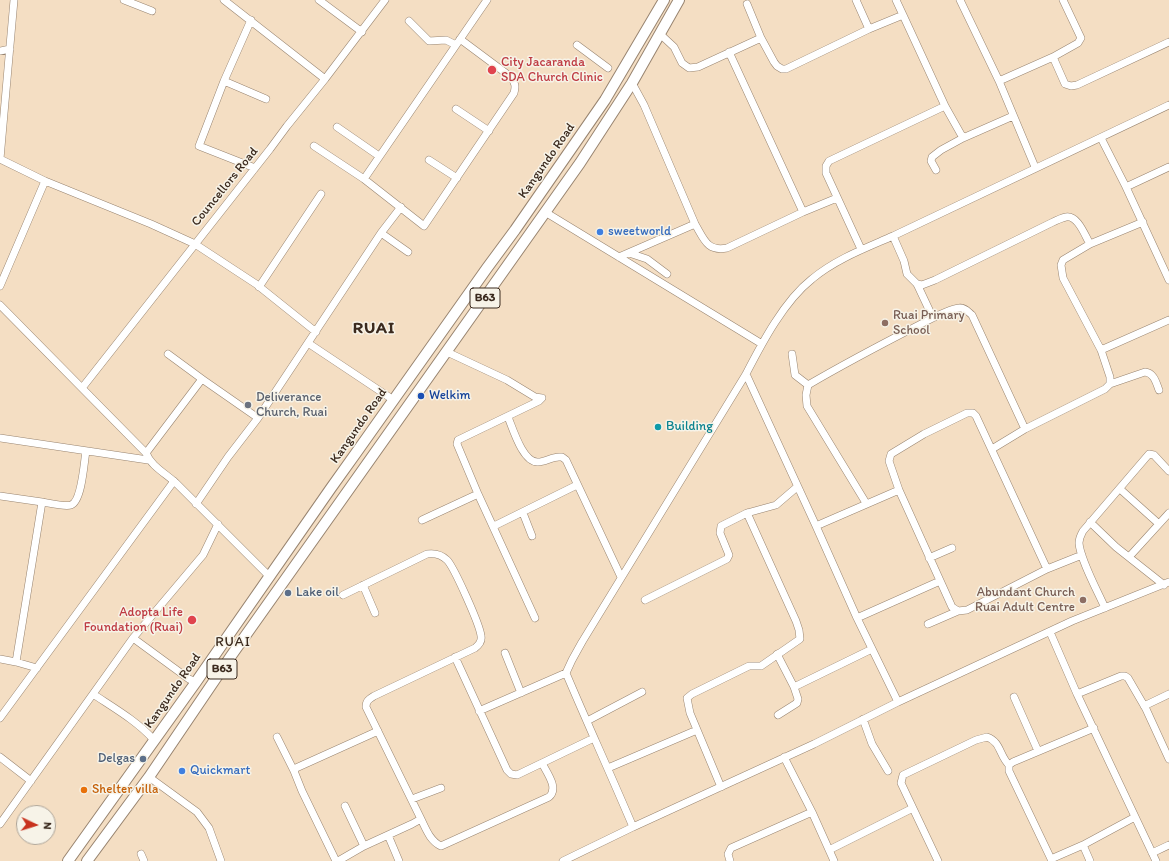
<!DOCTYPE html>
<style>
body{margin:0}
#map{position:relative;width:1169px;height:861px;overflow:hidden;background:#f4dec3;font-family:Itim,sans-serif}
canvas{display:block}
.north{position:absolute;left:16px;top:805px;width:40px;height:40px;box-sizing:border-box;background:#f7f3e8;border:1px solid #aca397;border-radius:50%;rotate:94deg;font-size:11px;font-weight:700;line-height:16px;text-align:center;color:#3b2a1e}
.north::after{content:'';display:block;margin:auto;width:14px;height:18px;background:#c8321e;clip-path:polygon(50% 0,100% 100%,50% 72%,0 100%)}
</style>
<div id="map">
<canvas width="1169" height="861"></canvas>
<div class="north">N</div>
</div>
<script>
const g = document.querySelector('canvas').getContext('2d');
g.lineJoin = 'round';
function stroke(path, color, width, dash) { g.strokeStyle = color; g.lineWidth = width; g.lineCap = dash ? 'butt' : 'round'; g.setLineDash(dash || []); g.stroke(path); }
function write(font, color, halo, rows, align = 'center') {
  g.font = font + ' Itim,sans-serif'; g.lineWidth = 3; g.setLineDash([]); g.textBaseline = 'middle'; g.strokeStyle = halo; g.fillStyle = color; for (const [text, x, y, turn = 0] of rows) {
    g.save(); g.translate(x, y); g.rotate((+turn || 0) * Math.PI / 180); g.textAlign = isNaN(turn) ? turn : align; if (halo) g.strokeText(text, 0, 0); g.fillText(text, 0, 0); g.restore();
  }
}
const minor = new Path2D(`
 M124,0L152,11
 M224,0L325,79
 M319,0L362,32
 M896,0L903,15
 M960,0L999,81L1035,167
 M747,4L761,38L774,62L777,66L782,69H786L869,29L856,0
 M251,20L224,81L199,146L255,168
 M409,21L429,41L446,40L456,45
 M660,34L674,47L682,63L689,68L698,67L761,38
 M460,39L511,77C515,83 516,86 514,93L424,226L364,179L487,0
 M577,45L608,68
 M0,51L10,49
 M1053,57L1078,43L1081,38L1063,0
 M224,81L266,99
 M999,81L1053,57L1065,84L1071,86L1077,85L1169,42
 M632,83L644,105L695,224C704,239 707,252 727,248L803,212L729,52
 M945,106L963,138L1013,116
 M456,109L489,131
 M337,127L379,156
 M1101,138L1126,187L1169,280
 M314,146L364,179
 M0,159L45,181L151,224L195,244L256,284L316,332
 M0,159L14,0
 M429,160L457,178
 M936,170L931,161L932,157L941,150L963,138
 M1126,187L1169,167
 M545,212L762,344
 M803,212L837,198
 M381,233L408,252
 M893,236L904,261L907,274L917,284L933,318
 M861,249L826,173V166L829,161L945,106L903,15L869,29
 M629,253L647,259L667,274
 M619,257L695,224
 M917,284L922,285L935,280L1051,223C1055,221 1061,218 1066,217C1078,215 1085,236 1090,244
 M0,286L45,181
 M259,287L321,194
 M0,305L146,453C151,466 165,473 176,483C207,514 238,545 270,577
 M308,343L389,397
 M1101,350L1169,320
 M447,352L507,380L535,397L542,398L539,401L458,440L457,444L478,494L535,618
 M168,354L202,379
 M792,354L795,375L808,385L806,395L807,406L866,503
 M746,374L816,526
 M1110,384L1145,372C1154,373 1156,382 1159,390
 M808,385C844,364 880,345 917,326C927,321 948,309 959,308C965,307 968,312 972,315L1025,429
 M82,388L270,149L287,126L325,79L385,0
 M508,417C513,429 523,463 538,462C545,462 552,457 559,457H562L566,460L621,577
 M0,438L148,460
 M992,449L1025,429L1105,389L1110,384V377L1101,350L1063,278L1061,265L1063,260L1090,244L1143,222
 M146,453L202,379L258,418L381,233L401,207
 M1120,489L1159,524
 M899,490L952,607L958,611L967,610L1047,569L1082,555
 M0,496L42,502L16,662
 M42,502C49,503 65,507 71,505C82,501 84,462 86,451
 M196,504L228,457L258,418
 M523,513L532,536
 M422,520L478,494
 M1090,522L1116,547L1164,585
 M494,526L577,485
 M1129,557L1169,513
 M929,558L952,548
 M363,585L375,613
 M645,600L727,559L729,555L720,533L721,526L747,513L776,505L797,487
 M1105,608C1098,592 1080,559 1079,543C1079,538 1081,535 1083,531L1149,454L1154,455L1169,471
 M857,618L940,581
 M928,624L958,611
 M1050,632L1077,694L1156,861
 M133,638L189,679L196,682
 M505,653L521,693
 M777,654L794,687L872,649
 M455,657L507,770L511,774L517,775L594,738
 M0,659L16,662L37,668
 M93,694C114,708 137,721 154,740
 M1077,694L1121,676H1125L1128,678L1146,709L1169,759
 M1014,697L1038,751
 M898,702L857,618L816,526L899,490L889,461L891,454L924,434L967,413H973L976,416L1047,569
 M1144,706L1169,694
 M479,711L566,673
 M778,715L797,703L798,699L794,687
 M0,718L174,481
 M863,719L872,744L888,771
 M587,721L642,692
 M277,737L294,771
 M0,757L31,781
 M784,757L812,812L834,861
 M608,768L697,730
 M149,777L197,812L209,828L221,861
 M721,787L690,713L687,698L692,694L749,666H761L800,639L799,630L796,621L747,513
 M412,799L441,788
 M345,806L364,846
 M421,819C426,829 430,841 441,846L549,797C559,788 547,773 542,763
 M0,824L133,638L203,555L218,524
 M633,827C611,775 588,725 566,673L572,660L582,642L746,374C762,343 784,301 812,279C836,259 866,248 893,236L1169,105
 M388,835L399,861
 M1083,845L1090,861
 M829,850L913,808
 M1152,853L1169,845
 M141,854L144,861
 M1051,859L1083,845L1135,817
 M336,861L302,791L294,771L296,768L378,731
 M338,861L364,846L412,824L421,819L366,707C366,701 369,699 374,696L475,648C479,645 482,641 481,636C480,625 454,567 447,560C441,554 434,553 427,554L343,595
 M563,861L633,827L814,744L898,702L1072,621L1169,582
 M730,861L728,854L731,848L812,812
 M938,861L901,783L903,775L976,740L987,737C1001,742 999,755 1009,765
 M1052,861L1009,771V765L1013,762L1094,728`);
const highway = new Path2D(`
 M68,861L196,682L331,488L356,453L487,268L515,230L605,100L664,0
 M87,861L149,777L231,656L580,163L632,83L679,0`);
const markers = [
 [492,70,5,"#e0444e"],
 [600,232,4,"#3f7fe0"],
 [885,323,4,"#8d6e63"],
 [421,396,4,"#1a4fb4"],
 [248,405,4,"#6b7280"],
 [658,427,4,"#0f9aa8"],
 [288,593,4,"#5c6f8a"],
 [1083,600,4,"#8d6e63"],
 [192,620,5,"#e0444e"],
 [143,759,4,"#5c6f8a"],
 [182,771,4,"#3f7fe0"],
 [84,790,4,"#e8710a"]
];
const shields = [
 [485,298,30],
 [222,669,30]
];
const shieldNames = [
 ["B63",485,298],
 ["B63",222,669]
];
const healthNames = [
 ["City Jacaranda",501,63],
 ["SDA Church Clinic",501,78],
 ["Adopta Life",183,613,"right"],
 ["Foundation (Ruai)",183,628,"right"]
];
const streetNames = [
 ["Kangundo Road",547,161,-55],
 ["Councellors Road",225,187,-51],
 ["Kangundo Road",359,426,-55],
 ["Kangundo Road",173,691,-55]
];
const shopNames = [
 ["sweetworld",608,232],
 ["Quickmart",190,771]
];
const educationNames = [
 ["Ruai Primary",893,316],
 ["School",893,331],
 ["Abundant Church",1075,593,"right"],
 ["Ruai Adult Centre",1075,608,"right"]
];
const transitNames = [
 ["Welkim",429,396]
];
const worshipNames = [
 ["Deliverance",256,398],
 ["Church, Ruai",256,413]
];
const cultureNames = [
 ["Building",666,427]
];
const serviceNames = [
 ["Lake oil",296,593],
 ["Delgas",135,759,"right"]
];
const foodNames = [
 ["Shelter villa",92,790]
];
const neighbourhoodNames = [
 ["RUAI",233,642]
];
const districtNames = [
 ["RUAI",374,329]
];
stroke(minor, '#988470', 8);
stroke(highway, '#988470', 12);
stroke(minor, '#fff', 7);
stroke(highway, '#fff', 10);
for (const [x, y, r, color] of markers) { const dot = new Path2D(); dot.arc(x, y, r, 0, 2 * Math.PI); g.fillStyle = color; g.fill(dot); stroke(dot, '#f7f3e8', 1.5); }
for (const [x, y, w] of shields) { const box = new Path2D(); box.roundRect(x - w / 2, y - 10, w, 20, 3); g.fillStyle = '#f7f3e8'; g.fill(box); stroke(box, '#3b2a1e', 1); }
write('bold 12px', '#3b2a1e', null, shieldNames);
write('13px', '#be3a42', '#f7f3e8', healthNames, 'left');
write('13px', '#3b2a1e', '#f7f3e8', streetNames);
write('13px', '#366cbe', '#f7f3e8', shopNames, 'left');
write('13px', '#785e54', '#f7f3e8', educationNames, 'left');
write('13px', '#164399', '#f7f3e8', transitNames, 'left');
write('13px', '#5b616d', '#f7f3e8', worshipNames, 'left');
write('13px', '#0d838f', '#f7f3e8', cultureNames, 'left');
write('13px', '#4e5e75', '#f7f3e8', serviceNames, 'left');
write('13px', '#c56008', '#f7f3e8', foodNames, 'left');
g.letterSpacing = '1px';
write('14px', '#3b2a1e', '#f7f3e8', neighbourhoodNames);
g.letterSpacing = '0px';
g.letterSpacing = '1px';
write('bold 17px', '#3b2a1e', '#f7f3e8', districtNames);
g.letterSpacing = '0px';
</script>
